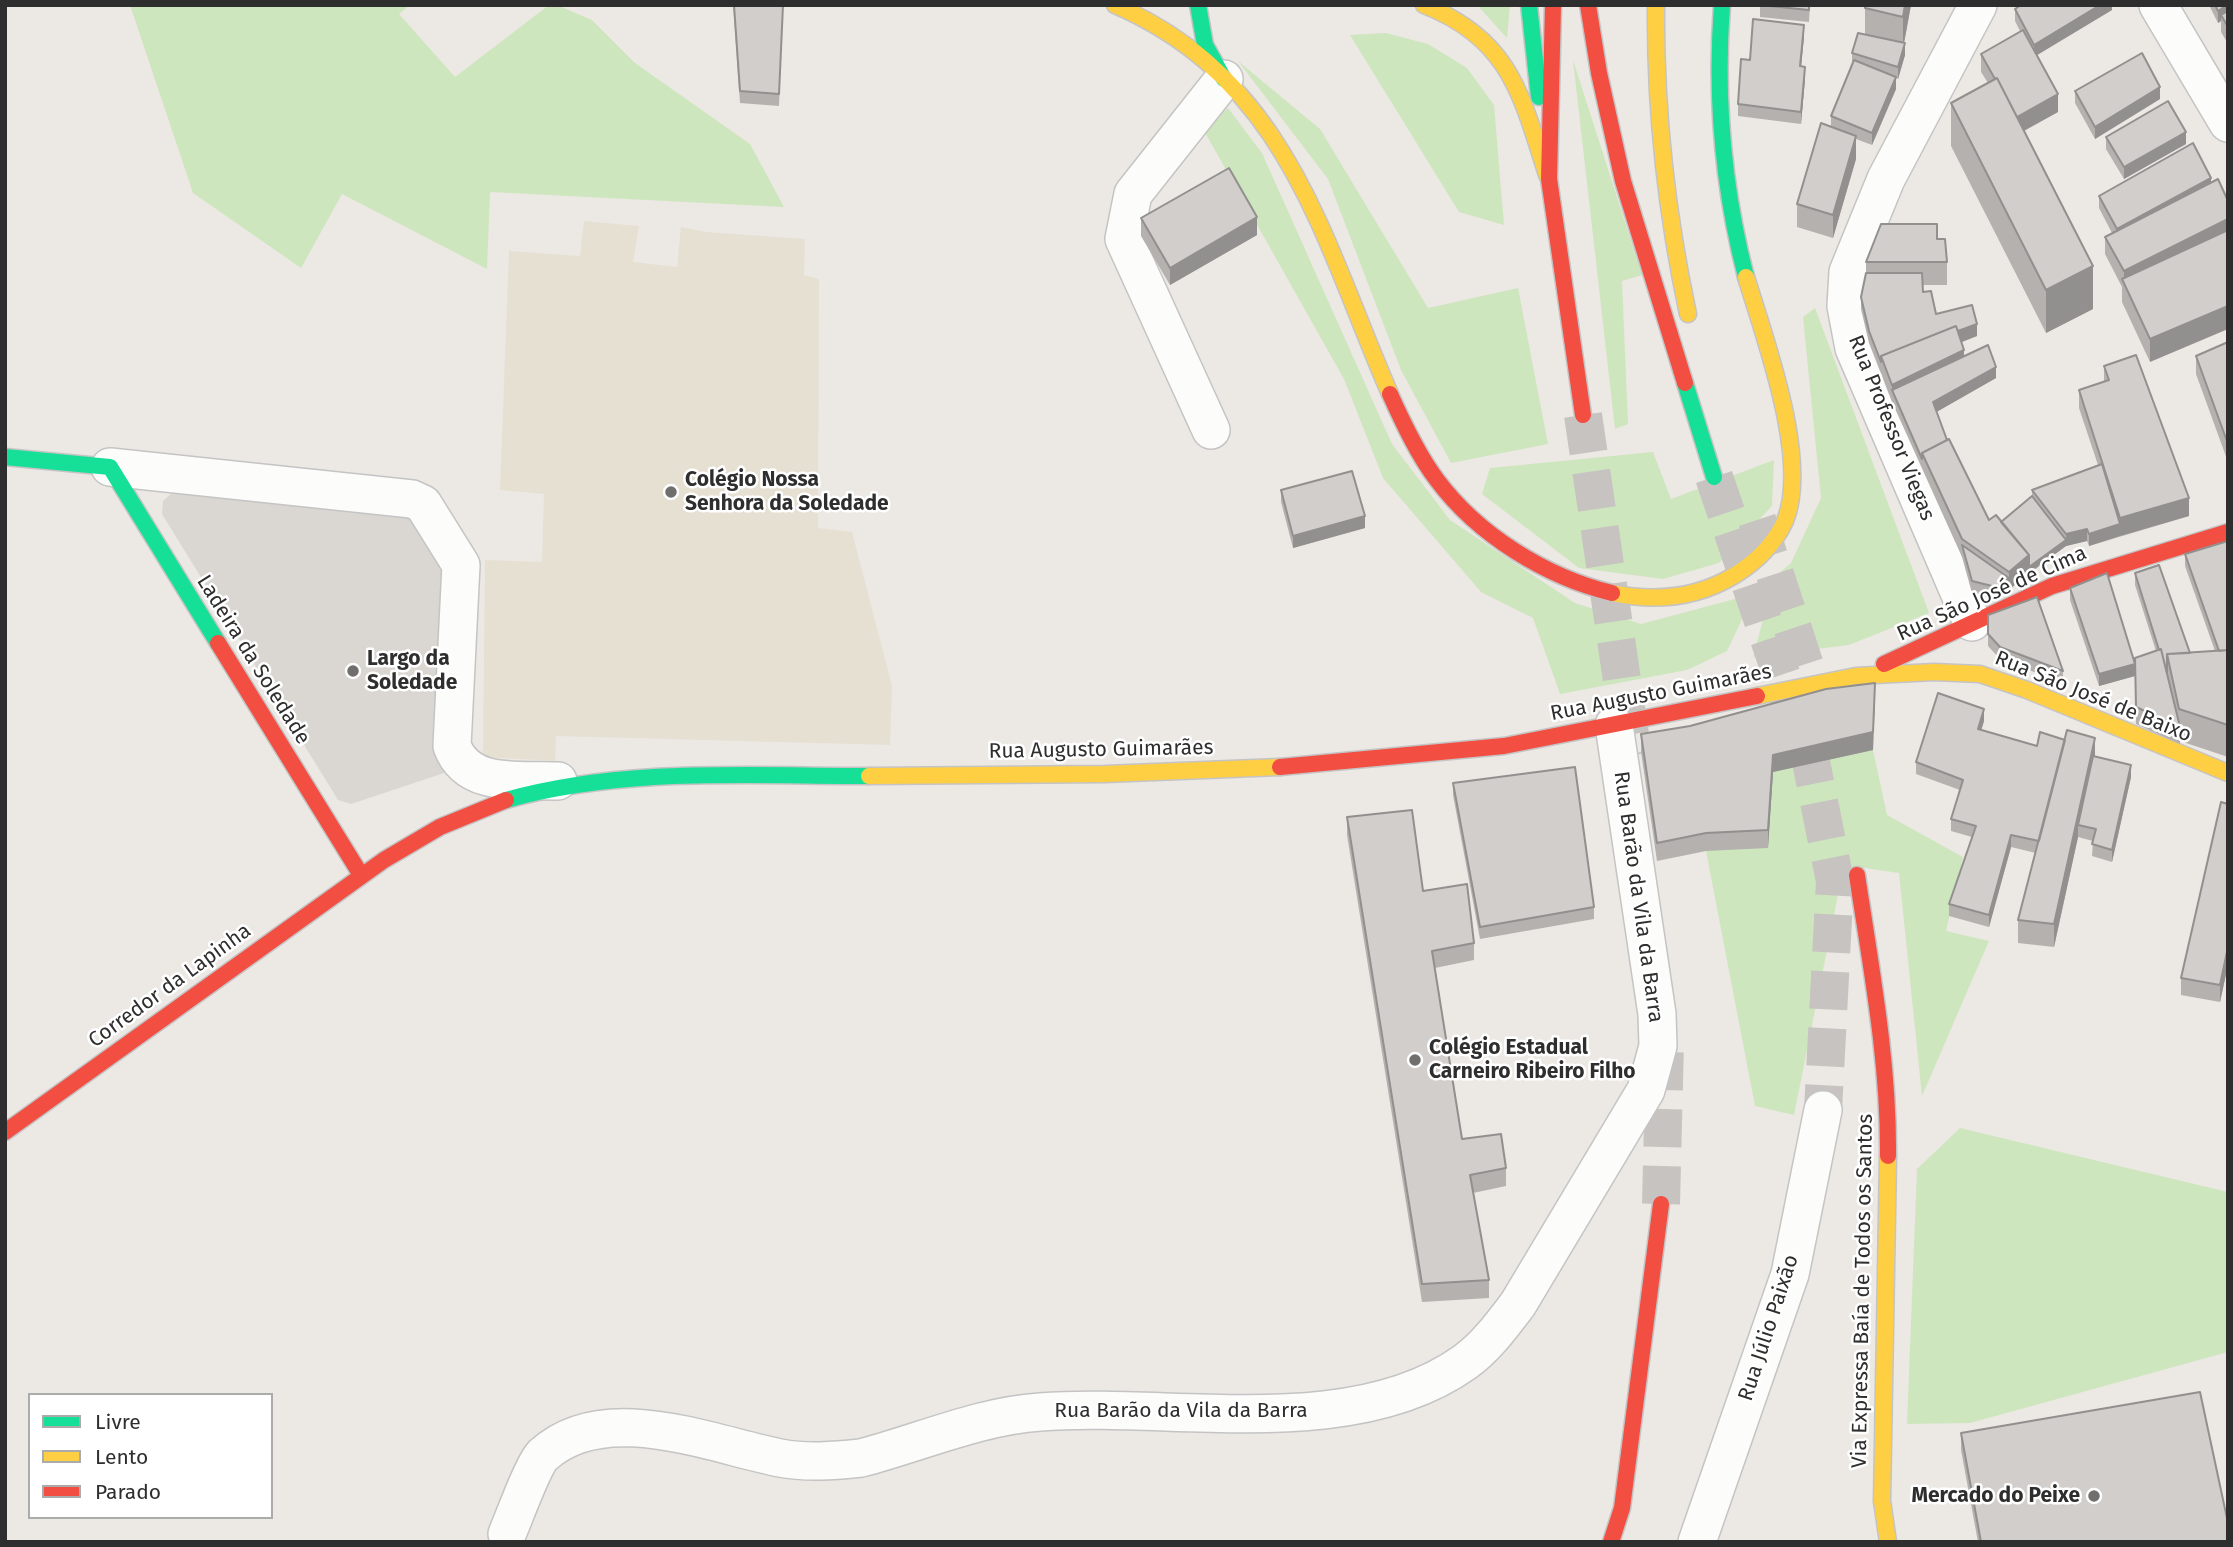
<!DOCTYPE html>
<meta charset="utf-8">
<style>
body{margin:0}
#map{position:relative;width:2233px;height:1547px;overflow:hidden;background:#ece8e4;font-family:"Fira Sans",sans-serif}
canvas{display:block}
.frame{position:absolute;inset:0;border:7px solid #2e2e2e;pointer-events:none}
.legend{position:absolute;left:28px;top:1393px;width:245px;height:126px;box-sizing:border-box;background:#fff;border:2px solid #ababab;margin:0;padding:9px 12px;list-style:none;font-size:21px;color:#2e2e2e}
.legend li{display:flex;align-items:center;gap:14px;height:35px}
.legend b{width:35px;border:2px solid #ababab}
</style>
<div id="map">
<canvas width="2233" height="1547"></canvas>
<div class="frame"></div>
<ul class="legend">
<li><b style="height:9px;background:#16e098"></b>Livre</li>
<li><b style="height:9px;background:#ffcf43"></b>Lento</li>
<li><b style="height:9px;background:#f24e42"></b>Parado</li>
</ul>
</div>
<script>
const g = document.querySelector('canvas').getContext('2d');
g.lineJoin = 'round';
function paint(path, color) { g.fillStyle = color; g.fill(path, 'evenodd'); }
function stroke(path, color, width, dash) { g.strokeStyle = color; g.lineWidth = width; g.lineCap = dash ? 'butt' : 'round'; g.setLineDash(dash || []); g.stroke(path); }
function write(font, color, halo, rows, align = 'center') {
  g.font = font + ' "Fira Sans",sans-serif'; g.lineWidth = 5; g.setLineDash([]); g.textBaseline = 'middle'; g.strokeStyle = halo; g.fillStyle = color; for (const [text, x, y, turn = 0] of rows) {
    g.save(); g.translate(x, y); g.rotate((+turn || 0) * Math.PI / 180); g.textAlign = isNaN(turn) ? turn : align; if (halo) g.strokeText(text, 0, 0); g.fillText(text, 0, 0); g.restore();
  }
}
const education = new Path2D(`
 M584,221L639,226L633,262L677,267L681,227L706,232L805,239L804,275L819,279L818,528L852,532L892,686L890,745L556,736L555,761L483,757L485,560L542,562L544,494L500,490L509,251L580,256Z`);
const green = new Path2D(`
 M130,5H410L399,14L455,77L549,5H557L592,20L635,63L750,144L784,207L490,192L487,269L342,194L301,268L193,193Z
 M1477,5H1510L1507,38Z
 M1386,33L1428,44L1467,68L1494,105L1504,225L1459,212L1350,35Z
 M1573,60L1642,275L1622,281L1628,424L1615,429Z
 M1238,61L1320,129L1428,308L1518,288L1548,444L1451,463L1401,370L1328,179Z
 M1228,108L1262,153L1392,444L1450,520L1575,603L1641,624L1742,597L1746,611L1727,651L1687,670L1560,694L1533,618L1481,592L1383,478L1344,379L1203,129Z
 M1815,308L1929,613L1849,645L1753,657L1763,620V587L1791,563L1821,498L1803,317Z
 M1653,452L1671,499L1774,460L1772,506L1719,563L1663,579L1579,568L1482,494L1490,468Z
 M1875,701L1873,750L1887,815L1963,857L1946,931L1989,941L1922,1096L1899,873L1844,865L1794,1115L1755,1106L1706,851L1690,743Z
 M1960,1128L2228,1192V1352L1970,1423L1907,1424L1917,1169Z`);
const plaza = new Path2D(`
 M179,487L414,508L456,568L444,773L351,804L338,800L162,514L163,501Z`);
const highwayTunnel = new Path2D(`
 M1583,415L1633,755
 M1714,477L1811,762L1835,881L1823,1110
 M1757,520L1807,672
 M1661,1204L1665,1041`);
const street = new Path2D(`
 M2158,5L2228,123
 M1211,430L1124,239L1133,194L1224,79
 M110,467L412,499L423,504L461,565L452,746C468,789 520,779 558,781
 M1972,622L1854,348L1846,306L1848,272L1886,179L1978,5
 M507,1534C514,1518 533,1465 543,1455C604,1399 710,1444 780,1458C807,1463 833,1461 861,1458C919,1443 979,1416 1040,1412C1172,1402 1352,1443 1465,1362C1486,1347 1502,1325 1518,1304L1646,1090L1658,1046L1657,1014L1614,725
 M1697,1542L1790,1274L1823,1110`);
const fast = new Path2D(`
 M1198,5L1205,45L1224,79
 M1529,5L1539,97
 M1722,5C1715,98 1723,188 1746,277
 M1685,383L1714,477
 M5,457L110,467L218,643
 M506,800C624,767 748,776 869,776`);
const slow = new Path2D(`
 M1115,5C1288,80 1322,238 1390,394
 M1424,5C1510,39 1521,94 1547,175
 M1656,5C1655,110 1666,211 1688,314
 M1612,593C1654,602 1697,598 1735,575C1756,562 1774,545 1785,521C1810,461 1765,339 1746,277
 M1757,696L1856,676L1934,672L1980,674L2027,690L2228,773
 M869,776L1105,774L1280,767
 M1888,1156L1882,1501L1888,1542`);
const jam = new Path2D(`
 M1553,5L1549,179L1583,415
 M1588,5L1599,73L1623,181L1685,383
 M1390,394C1403,423 1418,455 1437,480C1478,535 1546,577 1612,593
 M218,643L361,875
 M1884,664L2052,586L2228,532
 M1280,767L1504,746L1757,696
 M1857,875C1871,968 1889,1062 1888,1156
 M5,1132L384,860L440,827L506,800
 M1611,1542L1622,1508L1661,1204`);
const wall = new Path2D(`
 M733,5H783L779,106L740,103Z
 M1760,5H1810L1809,22L1760,17Z
 M1911,5L1904,42L1905,55L1898,79L1896,78V89L1872,145L1856,139V159L1833,238L1797,227V204L1831,127V116L1852,65V53L1865,35V8Z
 M2112,5V10L2036,55L2058,112L2024,131L2093,309L2046,333L1951,146V103L1988,83L1981,72V54L2020,31L2015,21V9Z
 M2209,5H2228V44L2221,32V21L2218,23Z
 M1804,37L1801,66L1805,79L1801,124L1738,116V104Z
 M2075,91L2160,99L2095,139L2075,103Z
 M2106,137L2186,144L2124,179L2106,149Z
 M2193,143L2150,362L2122,302V287L2105,254V237L2112,233L2099,208V196Z
 M1141,218L1257,235L1170,285L1141,236Z
 M1937,239L1947,262V285H1923V292L1936,314L1977,336L1962,342L1964,356L1996,378L1936,412L1947,440L1989,520L2001,522L2032,496V490L2098,465L2079,408V390L2104,382V366L2189,516L2089,546L2087,541L2066,546L1996,599L1972,593L1962,557L1892,402L1869,343L1861,309V297L1866,273V262Z
 M2228,342V462L2196,374V356Z
 M1281,490L1365,528L1293,548L1281,502Z
 M2228,541V757L2180,741V744L2136,724L2135,676L2099,686L2070,600V588L2135,664L2156,651L2135,585V573L2190,653L2215,651L2185,566V554Z
 M1988,615L2063,671V683L2000,659L1988,646Z
 M1875,701L1873,750L1773,772L1768,848L1706,851L1657,861L1641,752V734Z
 M1984,721L1981,730L2037,746L2095,757L2131,777L2112,862L2092,856L2093,841L2078,837L2054,947L2018,943V920L2036,853L2011,847L1989,927L1949,916V904L1972,837L1951,831V819L1960,790L1916,774V762Z
 M1453,783L1594,907V919L1480,939L1453,795Z
 M2228,804V965L2220,1002L2181,995V978Z
 M1347,817L1423,891L1474,943V960L1435,968L1462,1139L1506,1168V1186L1473,1193L1489,1280V1298L1422,1302L1347,835Z
 M1961,1433L2228,1542H1978L1961,1450Z`);
const shadedWall = new Path2D(`
 M1905,5H1911L1903,49V17Z
 M2100,5H2112V10L2034,57V45Z
 M2228,5V17L2221,15V21L2218,23V11Z
 M1804,25V37L1800,78V66Z
 M1905,43V55L1898,79V67Z
 M1805,67V79L1801,124V112Z
 M1896,77V89L1872,145V133Z
 M2160,87V99L2095,139V127Z
 M2058,94V112L2016,135V118Z
 M2186,132V144L2124,179V167Z
 M1856,136V159L1833,238V215Z
 M2211,178V190L2117,229Z
 M1257,217V235L1170,285V268Z
 M2228,219V236L2124,282V271Z
 M2093,266V309L2046,333V290Z
 M2228,306V329L2150,362V339Z
 M1977,324V336L1887,371L1883,361Z
 M1964,350V368L1892,390V385Z
 M1996,367V378L1933,414V402Z
 M2189,498V516L2120,536V518Z
 M1365,516V528L1293,548V536Z
 M2120,524V536L2089,546V534Z
 M2087,529V541L2066,546L2029,573V567L2066,540V534Z
 M2029,555V573L2009,590L1996,599V587L2009,578V572Z
 M2135,664V676L2099,686V674Z
 M1875,683L1873,750L1773,772L1768,848V830L1773,755Z
 M1984,709V721L1978,741V729Z
 M2095,738V761L2078,825V837L2054,947V924Z
 M2131,765V777L2112,862V850Z
 M2011,835V847L1989,927V915Z
 M2228,947V965L2220,1002V985Z`);
const building = new Path2D(`
 M734,5H783L779,94L740,91Z
 M1760,5H1809V10Z
 M1865,5H1905L1903,17L1865,8Z
 M2021,5H2100L2034,45L2015,9Z
 M2215,5H2227L2218,11Z
 M2228,11V27L2221,15Z
 M1753,19L1804,25L1800,66L1805,67L1801,112L1738,104L1741,59L1750,60Z
 M2023,30L2058,94L2017,117L1997,78L1995,79L1981,54Z
 M1858,33L1905,43L1898,67L1852,53Z
 M2142,53L2160,87L2095,127L2075,91Z
 M1854,60L1896,77L1872,133L1831,116Z
 M1997,78L2093,266L2046,290L1951,103Z
 M2168,101L2186,132L2124,167L2106,137Z
 M1821,123L1856,136L1833,215L1797,204Z
 M2193,143L2211,178L2117,229L2099,196Z
 M1229,168L1257,217L1170,268L1141,218Z
 M2218,179L2228,201V219L2124,271L2105,237Z
 M1881,224H1937V239H1945L1947,262H1866Z
 M2228,230V306L2150,339L2122,279Z
 M1866,273H1922L1923,292L1931,291L1936,314L1972,305L1977,324L1958,331L1956,326L1881,356V362L1869,331L1861,297Z
 M1956,326L1964,350L1892,385L1881,356Z
 M2228,342V444L2196,356Z
 M1988,345L1996,367L1933,402L1947,440L1922,453V459L1892,390Z
 M2136,355L2189,498L2120,518L2079,390L2109,380L2104,366Z
 M1949,439L1989,520L1996,515L2029,555L2009,572L1962,539L1922,453Z
 M2102,464L2120,524L2089,534L2087,529L2066,534L2032,490Z
 M1352,471L1365,516L1293,536L1281,490Z
 M2032,496L2066,540L2029,567V555L2001,522Z
 M2228,541V650L2219,651L2185,554Z
 M1962,545L2009,578L1996,587L1972,581Z
 M2159,565L2190,653L2167,654V674L2161,649L2159,650L2135,573Z
 M2107,573L2135,664L2099,674L2070,588Z
 M2037,597L2063,671L2000,647L1988,634V615Z
 M2161,649L2180,727L2136,707L2135,658Z
 M2228,650V725L2179,709L2167,654Z
 M1875,683L1873,732L1773,755L1768,830L1706,833L1657,843L1641,734L1690,726L1826,689Z
 M1938,693L1984,709L1978,729L2037,746L2040,732L2065,740L2039,841L2011,835L1989,915L1949,904L1976,826L1951,819L1963,780L1916,762Z
 M2067,730L2095,738L2054,924L2018,920Z
 M2093,756L2131,765L2112,850L2092,844L2096,829L2078,825Z
 M1575,767L1594,907L1480,927L1453,783Z
 M2221,802L2228,804V947L2220,985L2181,978Z
 M1412,810L1423,891L1467,884L1474,943L1432,951L1462,1139L1501,1134L1506,1168L1470,1175L1489,1280L1422,1284L1347,817Z
 M2200,1392L2228,1523V1542H1981L1961,1433Z`);
const markers = [
 [671,492,7,"#706f6e"],
 [353,671,7,"#706f6e"],
 [1415,1060,7,"#706f6e"],
 [2094,1496,7,"#706f6e"]
];
const streetNames = [
 ["Rua Professor Viegas",1891,428,68],
 ["Rua São José de Cima",1992,594,-24],
 ["Ladeira da Soledade",253,660,58],
 ["Rua Augusto Guimarães",1661,693,-11],
 ["Rua São José de Baixo",2093,697,22],
 ["Rua Augusto Guimarães",1101,750,-1],
 ["Rua Barão da Vila da Barra",1638,897,82],
 ["Corredor da Lapinha",170,986,-36],
 ["Via Expressa Baía de Todos os Santos",1863,1291,-89],
 ["Rua Júlio Paixão",1769,1328,-72],
 ["Rua Barão da Vila da Barra",1181,1411]
];
const poiNames = [
 ["Colégio Nossa",685,480],
 ["Senhora da Soledade",685,504],
 ["Largo da",367,659],
 ["Soledade",367,683],
 ["Colégio Estadual",1429,1048],
 ["Carneiro Ribeiro Filho",1429,1072],
 ["Mercado do Peixe",2080,1496,"right"]
];
paint(education, '#e6e0d3');
paint(green, '#cee6be');
paint(plaza, '#dad6d2');
stroke(highwayTunnel, '#c6c3c0', 38, [38, 19]);
stroke(street, '#c5c4c5', 40);
stroke(fast, '#c5c4c5', 19);
stroke(slow, '#c5c4c5', 19);
stroke(jam, '#c5c4c5', 19);
stroke(street, '#fcfcfb', 37);
stroke(fast, '#16e098', 16);
stroke(slow, '#ffcf43', 16);
stroke(jam, '#f24e42', 16);
paint(wall, '#b4b1af');
paint(shadedWall, '#92908e');
paint(building, '#d1cecb');
stroke(building, '#92908e', 2);
for (const [x, y, r, color] of markers) { const dot = new Path2D(); dot.arc(x, y, r, 0, 2 * Math.PI); g.fillStyle = color; g.fill(dot); stroke(dot, '#fff', 2.5); }
write('21px', '#2e2e2e', '#fff', streetNames);
write('bold 21px', '#2e2e2e', '#fff', poiNames, 'left');
</script>
